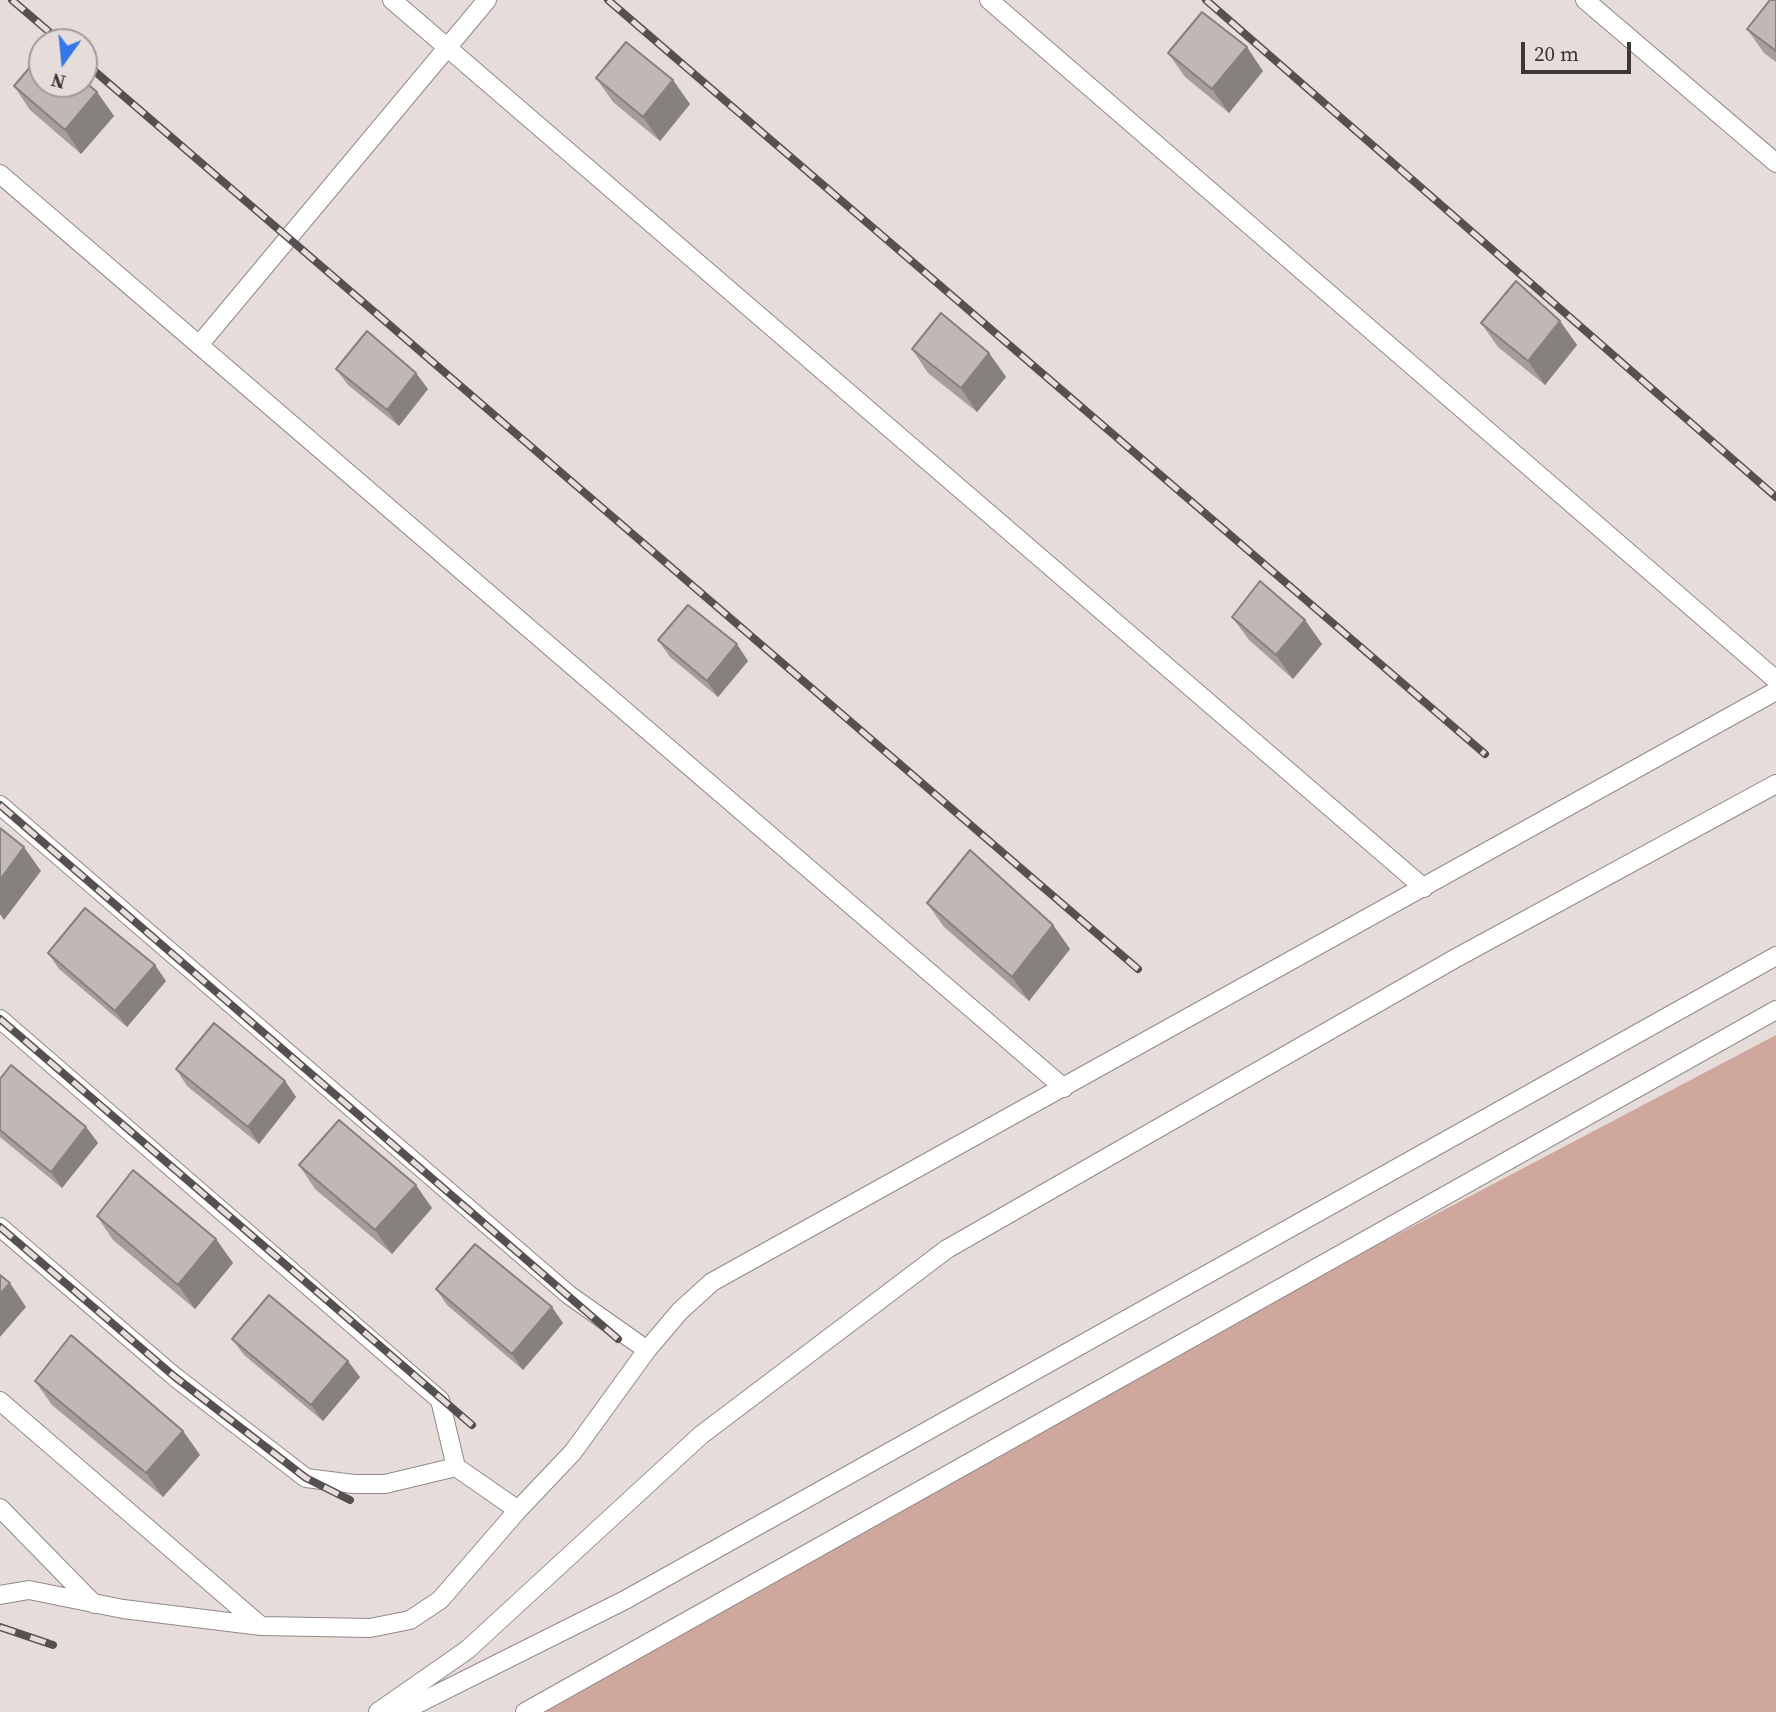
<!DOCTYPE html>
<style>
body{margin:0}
#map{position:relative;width:1776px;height:1712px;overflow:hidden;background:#e6dddb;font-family:"Source Serif 4",serif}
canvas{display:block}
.north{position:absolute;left:28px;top:28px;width:70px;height:70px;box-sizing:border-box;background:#e6dddb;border:2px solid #a29b99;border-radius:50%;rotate:195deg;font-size:19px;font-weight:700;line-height:28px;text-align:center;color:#3b3837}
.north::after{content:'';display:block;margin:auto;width:24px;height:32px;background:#3479e7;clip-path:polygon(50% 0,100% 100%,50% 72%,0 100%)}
.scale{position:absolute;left:1521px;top:42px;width:110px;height:32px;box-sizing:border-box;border:4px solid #3b3837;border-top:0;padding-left:9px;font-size:21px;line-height:24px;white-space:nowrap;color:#3b3837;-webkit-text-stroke:5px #e6dddb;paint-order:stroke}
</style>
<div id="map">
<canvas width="1776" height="1712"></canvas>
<div class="north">N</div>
<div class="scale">20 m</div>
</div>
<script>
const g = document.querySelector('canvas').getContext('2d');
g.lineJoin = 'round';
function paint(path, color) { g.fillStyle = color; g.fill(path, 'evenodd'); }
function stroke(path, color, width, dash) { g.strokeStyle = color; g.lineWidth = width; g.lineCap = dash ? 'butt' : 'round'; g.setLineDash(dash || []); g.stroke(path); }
const green = new Path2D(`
 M1776,1035V1712H539L1066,1409Z`);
const service = new Path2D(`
 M392,0L1424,888
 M989,0L1776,680
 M1585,0L1776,163
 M0,174L1064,1088
 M199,345L487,0
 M0,805L569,1295L647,1350
 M0,1019L440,1400L456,1467
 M0,1227L175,1377L306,1478L354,1484H385L456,1467L518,1510L573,1452L647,1350L680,1311L712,1282L1776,691
 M0,1401L261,1626L370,1628L410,1620L440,1600L518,1510
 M0,1508L94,1604
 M0,1595L29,1590L123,1609L261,1626
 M378,1712L467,1650L701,1435L947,1249L1456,958L1776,784
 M401,1712L625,1600L1776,956
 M525,1712L1776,1010`);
const rail = new Path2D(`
 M12,0L61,42
 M608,0L1485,754
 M1206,0L1776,497
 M84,62L1138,969
 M0,805L618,1339
 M0,1019L472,1425
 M0,1227L175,1377L306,1478L350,1500
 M0,1627L53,1645`);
const wall = new Path2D(`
 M1776,0V62L1764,53L1747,29Z
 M1168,53L1263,71L1229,113L1185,77Z
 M596,78L690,104L660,141L613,102Z
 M14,86L97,92L114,116L81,154L30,110Z
 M1560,321L1577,345L1545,385L1498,347L1481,323Z
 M912,349L989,353L1006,377L977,412L928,373Z
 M336,369L428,389L399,426L348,385Z
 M1232,617L1305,620L1322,644L1293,679L1249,640Z
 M658,640L748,661L718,697L670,657Z
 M927,903L1053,925L1070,949L1029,1001L944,927Z
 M48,953L166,981L127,1027L59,969Z
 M176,1069L285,1081L296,1097L259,1144L187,1086Z
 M0,1079L86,1127L98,1143L62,1188L0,1137Z
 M299,1165L432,1208L392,1254L315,1189Z
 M97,1216L216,1239L233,1263L195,1309L113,1240Z
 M436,1289L563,1323L523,1370L447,1305Z
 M232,1339L360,1377L323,1421L244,1355Z
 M35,1381L183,1431L200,1455L163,1497L52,1405Z`);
const shadedWall = new Path2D(`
 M1247,47L1263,71L1229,113L1212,89Z
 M673,80L690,104L660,141L643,117Z
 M97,92L114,116L81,154L65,130Z
 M1560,321L1577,345L1545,385L1528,361Z
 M989,353L1006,377L977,412L961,388Z
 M416,373L428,389L399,426L387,410Z
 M1305,620L1322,644L1293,679L1276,655Z
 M737,644L748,661L718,697L707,681Z
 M24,847L41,871L4,920L0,914V880Z
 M1053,925L1070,949L1029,1001L1012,977Z
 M155,965L166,981L127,1027L115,1011Z
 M285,1081L296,1097L259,1144L248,1127Z
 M86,1127L98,1143L62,1188L51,1172Z
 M416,1185L432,1208L392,1254L375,1230Z
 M216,1239L233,1263L195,1309L178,1285Z
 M10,1283L26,1307L0,1337V1294Z
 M552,1307L563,1323L523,1370L512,1354Z
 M348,1361L360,1377L323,1421L311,1405Z
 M183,1431L200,1455L163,1497L146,1473Z`);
const building = new Path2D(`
 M1770,0H1776V51L1747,29Z
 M1202,12L1247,47L1212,89L1168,53Z
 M626,42L673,80L643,117L596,78Z
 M42,53V84H84V81L97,92L65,130L14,86Z
 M1516,281L1560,321L1528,361L1481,323Z
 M941,313L989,353L961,388L912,349Z
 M367,331L416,373L387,410L336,369Z
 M1260,581L1305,620L1276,655L1232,617Z
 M688,605L737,644L707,681L658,640Z
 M0,828L24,847L0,880Z
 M970,850L1053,925L1012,977L927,903Z
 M85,908L155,965L115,1011L48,953Z
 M214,1023L285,1081L248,1127L176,1069Z
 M11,1065L86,1127L51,1172L0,1130V1079Z
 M339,1120L416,1185L375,1230L299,1165Z
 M133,1170L216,1239L178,1285L97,1216Z
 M475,1244L552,1307L512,1354L436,1289Z
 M0,1275L10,1283L0,1294Z
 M269,1295L348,1361L311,1405L232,1339Z
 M71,1335L183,1431L146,1473L35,1381Z`);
paint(green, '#d0a79c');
stroke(service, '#918987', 20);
stroke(service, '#fff', 18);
stroke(rail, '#555150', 8);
stroke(rail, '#e6dddb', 5, [16]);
paint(wall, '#a59e9d');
paint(shadedWall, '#86817f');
paint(building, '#c0b8b6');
stroke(building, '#86817f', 2);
</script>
